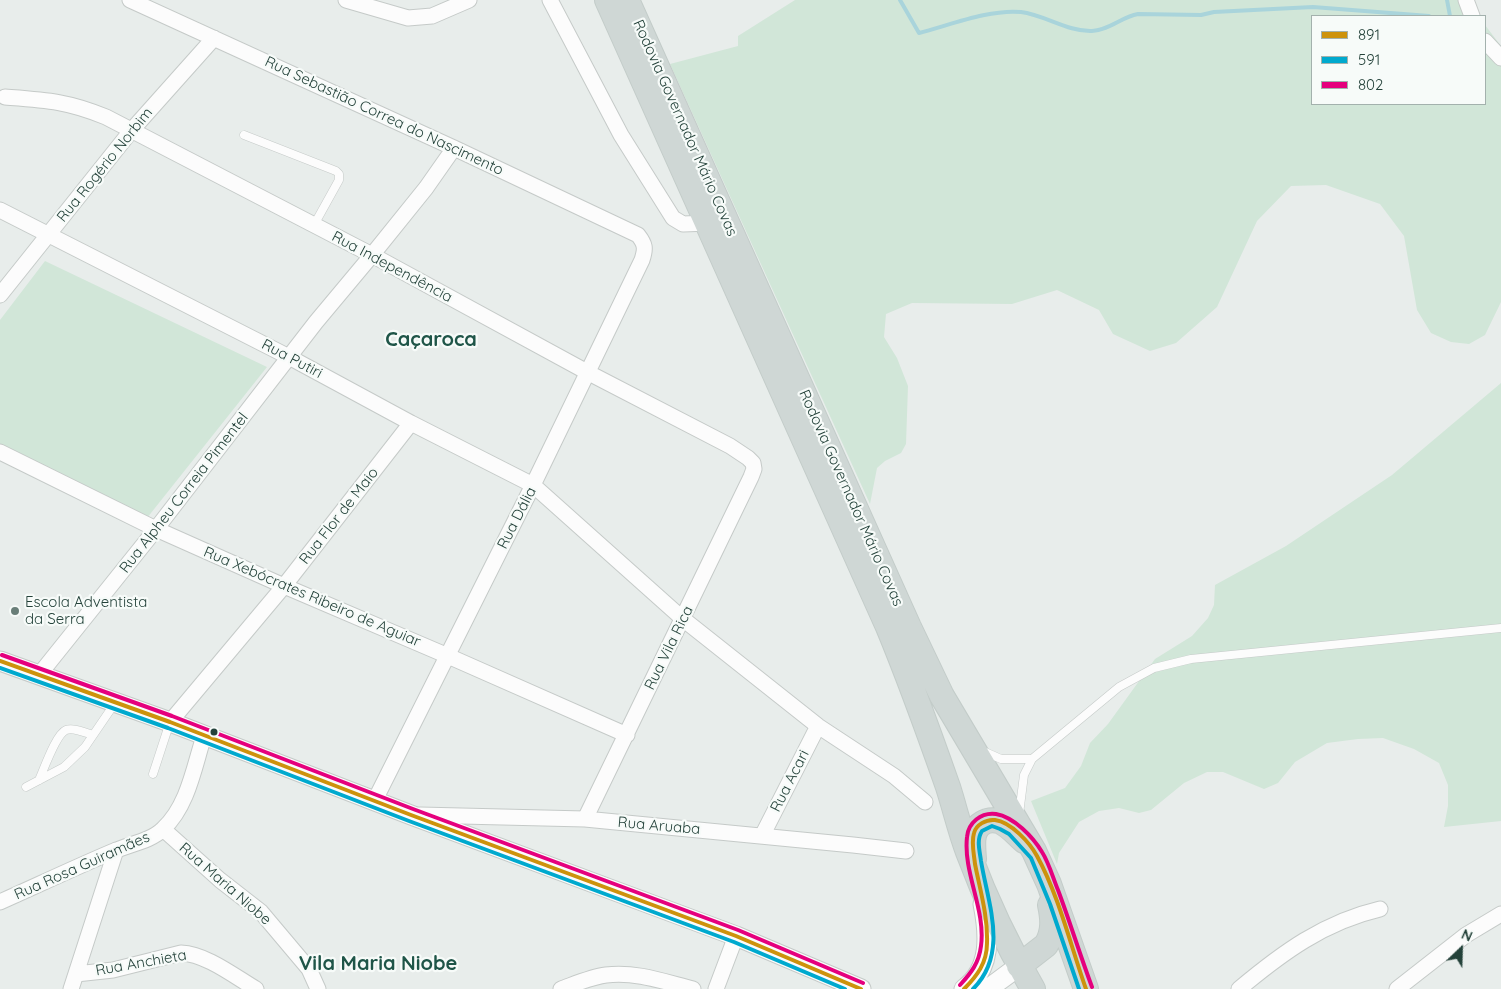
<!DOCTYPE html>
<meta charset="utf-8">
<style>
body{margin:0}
#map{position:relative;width:1501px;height:989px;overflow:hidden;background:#e8edeb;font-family:Quicksand,sans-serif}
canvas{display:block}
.legend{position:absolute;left:1311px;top:15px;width:175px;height:90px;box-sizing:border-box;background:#f7fbf9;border:1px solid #a3b1ad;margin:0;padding:6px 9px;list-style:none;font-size:15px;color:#24423a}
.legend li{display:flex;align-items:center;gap:10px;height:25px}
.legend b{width:25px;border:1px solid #a3b1ad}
.north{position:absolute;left:1436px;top:924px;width:50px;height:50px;-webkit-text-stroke:4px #f7fbf9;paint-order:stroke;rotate:24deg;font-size:14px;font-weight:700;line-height:20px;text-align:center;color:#24423a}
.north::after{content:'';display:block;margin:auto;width:18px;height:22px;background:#24423a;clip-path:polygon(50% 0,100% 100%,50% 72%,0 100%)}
</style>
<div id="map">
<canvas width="1501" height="989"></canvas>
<ul class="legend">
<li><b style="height:6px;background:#cd920c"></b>891</li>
<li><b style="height:6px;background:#00a9ce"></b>591</li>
<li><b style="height:6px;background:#e5007d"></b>802</li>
</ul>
<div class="north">N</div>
</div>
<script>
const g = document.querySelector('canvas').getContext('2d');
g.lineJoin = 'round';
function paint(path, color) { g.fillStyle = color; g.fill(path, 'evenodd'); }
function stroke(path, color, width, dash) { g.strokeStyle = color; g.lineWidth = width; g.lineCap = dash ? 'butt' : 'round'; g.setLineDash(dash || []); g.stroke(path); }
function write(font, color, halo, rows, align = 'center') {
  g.font = font + ' Quicksand,sans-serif'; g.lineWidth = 4.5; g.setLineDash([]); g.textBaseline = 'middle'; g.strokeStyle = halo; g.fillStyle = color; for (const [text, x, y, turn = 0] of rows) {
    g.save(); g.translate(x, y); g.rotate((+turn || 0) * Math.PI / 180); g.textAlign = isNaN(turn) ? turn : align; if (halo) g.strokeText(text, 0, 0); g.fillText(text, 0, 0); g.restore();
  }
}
const green = new Path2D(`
 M795,0H1472L1479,16H1312V104H1485V25L1501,46V302L1485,335L1469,344L1451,342L1431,333L1417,310L1404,236L1380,204L1326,185L1291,186L1257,221L1217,307L1176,343L1150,351L1113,334L1099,310L1057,290L1012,304L912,303L886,314L884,337L897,358L908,386L906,444L901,453L885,461L877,468L870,504L670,64L738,46V36Z
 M45,261L267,367L147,518L0,445V320Z
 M1501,383V821L1444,827L1448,806V785L1439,763L1414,749L1383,738L1358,739L1327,743L1295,762L1278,783L1264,789L1223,772H1207L1184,783L1151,810L1139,813L1119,808L1099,811L1079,822L1059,853L1057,864L1031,801L1065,788L1081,766L1090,743L1108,724L1155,659L1192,636L1208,618L1214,605L1215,585L1286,546L1392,475Z`);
const stream = new Path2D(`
 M900,0L919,33C950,25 990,9 1021,12C1045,15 1068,32 1092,31C1110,30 1121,17 1138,14L1201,15L1214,12L1313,7L1429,16
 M1447,0L1450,16`);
const service = new Path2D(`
 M244,135L336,171L339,174V180L314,225
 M983,751L1001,759H1032
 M153,774L170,722
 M39,780C44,769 56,734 66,730C73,727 86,733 93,735
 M26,787L64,767L85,747L115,703
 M1019,814L1024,775L1032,759L1119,687L1154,668L1191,659L1501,628`);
const minor = new Path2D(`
 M130,0L454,148L638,235C645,244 646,248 642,260L533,485L375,800
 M346,0L408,18L432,16L469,0
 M550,0L621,135L673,218L683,224L709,223
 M1466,0L1472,16
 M1485,41L1501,58
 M5,97C45,100 68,101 106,117L372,255L587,372L730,446L748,458L753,463L754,469L751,477L585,819
 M0,210L289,357L411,423L533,485L683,619L818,726L894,776L925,802
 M0,295L131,131L214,38
 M0,452L156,529L284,586L448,656L627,735
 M39,675L156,529L316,322L372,255L426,188L454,148
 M170,722L284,586L411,423
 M420,815L585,819L853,845L906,851
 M163,829L220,880L261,912L309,969L318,989
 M762,836L818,726
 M0,902C38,885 76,867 114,851C130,844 151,841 163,829C188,806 194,767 204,736
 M76,974L113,970L181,953C206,954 234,976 256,989
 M71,989L116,850
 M561,989C575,984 591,977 606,975C635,971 665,982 693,989
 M716,989L736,936
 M1239,989C1282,953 1324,922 1380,909
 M1397,989L1466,935L1501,914`);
const tertiary = new Path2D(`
 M0,661L170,722L411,815L736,936L861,989
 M964,989C992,969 989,934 983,904
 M988,989L1019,966`);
const primary = new Path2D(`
 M607,0L888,627C910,680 929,733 948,787C955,809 960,831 968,852C986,900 1007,945 1033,989
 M627,0L909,627L942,696L1034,851L1049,884L1086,989
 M974,859C973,844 970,827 987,821C991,820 994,820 999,821C1009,825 1016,834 1024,841
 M1019,966L1046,945C1054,932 1053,919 1050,905`);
const bus1 = new Path2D(`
 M0,661L170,722L411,815L736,936L861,989
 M964,989C977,976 987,963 987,943C988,916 980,890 975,864C974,854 971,843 974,833C976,825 986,819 995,820C1011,822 1030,843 1037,856C1059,896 1071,947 1086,989`);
const bus2 = new Path2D(`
 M0,668L168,728L409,821L734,942L845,989
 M973,989C1009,953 988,904 981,861C980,852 976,840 982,831L992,826L1000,829L1009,834L1031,858L1050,904L1079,989`);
const bus3 = new Path2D(`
 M2,655L172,716L413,809L738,930L863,983
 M960,985C971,973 979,963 981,946C986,910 963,873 967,837C968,823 981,812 996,814C1014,817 1033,837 1042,852C1049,863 1053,878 1058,890C1070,922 1080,955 1092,987`);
const markers = [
 [15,611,5,"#697e78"],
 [214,732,4.5,"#24423a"]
];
const streetNames = [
 ["Rua Sebastião Correa do Nascimento",384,116,25],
 ["Rodovia Governador Mário Covas",685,128,66],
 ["Rua Rogério Norbim",105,165,-51],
 ["Rua Independência",392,267,28],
 ["Rua Putiri",292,359,28],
 ["Rua Alpheu Correia Pimentel",184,493,-52],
 ["Rodovia Governador Mário Covas",851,498,66],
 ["Rua Flor de Maio",339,516,-52],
 ["Rua Dália",517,518,-63],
 ["Rua Xebócrates Ribeiro de Aguiar",312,597,23],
 ["Rua Vila Rica",669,648,-64],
 ["Rua Acari",790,781,-63],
 ["Rua Aruaba",659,826,5],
 ["Rua Rosa Guiramães",82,866,-24],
 ["Rua Maria Niobe",225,884,41],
 ["Rua Anchieta",141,963,-10]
];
const poiNames = [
 ["Escola Adventista",25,602],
 ["da Serra",25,619]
];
const districtNames = [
 ["Caçaroca",431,340],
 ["Vila Maria Niobe",378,964]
];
paint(green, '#d1e6d8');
stroke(stream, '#a9d4db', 4);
stroke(service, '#c5cac8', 9);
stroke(minor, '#c5cac8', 17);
stroke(tertiary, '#c5cac8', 21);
stroke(primary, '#c3ccc9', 26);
stroke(service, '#fcfcfc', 8);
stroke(minor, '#fcfcfc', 15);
stroke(tertiary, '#fcfcfc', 19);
stroke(primary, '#cfd7d5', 24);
stroke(bus1, '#cd920c', 4);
stroke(bus2, '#00a9ce', 4);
stroke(bus3, '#e5007d', 4);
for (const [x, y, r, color] of markers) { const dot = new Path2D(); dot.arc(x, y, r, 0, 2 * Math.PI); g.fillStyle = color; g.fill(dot); stroke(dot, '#f7fbf9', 2); }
write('15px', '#24423a', '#f7fbf9', streetNames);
write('15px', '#24423a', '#f7fbf9', poiNames, 'left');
write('bold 20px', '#1f5548', '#f7fbf9', districtNames);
</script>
